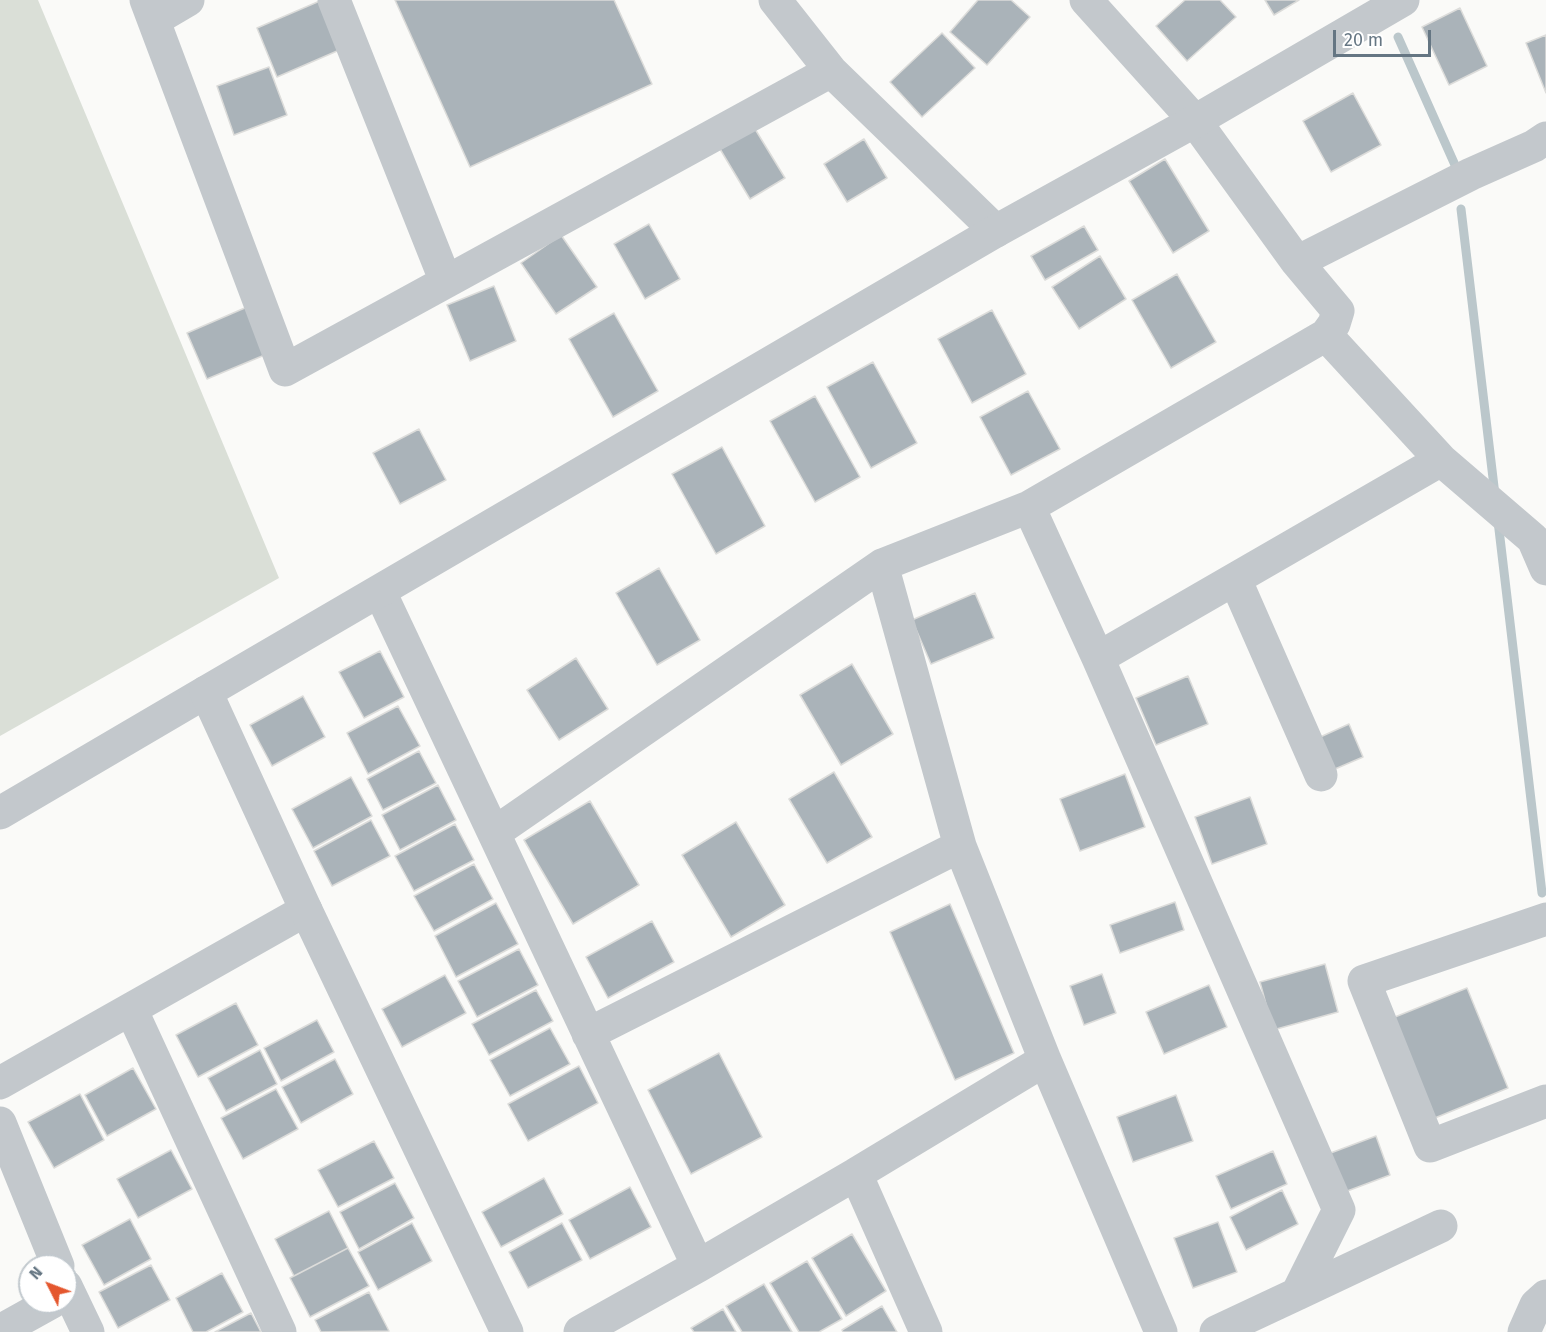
<!DOCTYPE html>
<style>
body{margin:0}
#map{position:relative;width:1546px;height:1332px;overflow:hidden;background:#fafaf8;font-family:"Fira Sans",sans-serif}
canvas{display:block}
.north{position:absolute;left:18px;top:1254px;width:60px;height:60px;box-sizing:border-box;background:#fff;border:2px solid #c1c8cd;border-radius:50%;rotate:312deg;font-size:16px;font-weight:700;line-height:24px;text-align:center;color:#657683}
.north::after{content:'';display:block;margin:auto;width:21px;height:27px;background:#e4572e;clip-path:polygon(50% 0,100% 100%,50% 72%,0 100%)}
.scale{position:absolute;left:1333px;top:30px;width:98px;height:27px;box-sizing:border-box;border:3px solid #657683;border-top:0;padding-left:8px;font-size:18px;line-height:21px;white-space:nowrap;color:#657683;-webkit-text-stroke:4px #fff;paint-order:stroke}
</style>
<div id="map">
<canvas width="1546" height="1332"></canvas>
<div class="north">N</div>
<div class="scale">20 m</div>
</div>
<script>
const g = document.querySelector('canvas').getContext('2d');
g.lineJoin = 'round';
function paint(path, color) { g.fillStyle = color; g.fill(path, 'evenodd'); }
function stroke(path, color, width, dash) { g.strokeStyle = color; g.lineWidth = width; g.lineCap = dash ? 'butt' : 'round'; g.setLineDash(dash || []); g.stroke(path); }
const green = new Path2D(`
 M0,0H38L279,578L0,736Z`);
const stream = new Path2D(`
 M1398,37L1455,165
 M1461,209L1495,495
 M1498,521L1542,893`);
const building = new Path2D(`
 M322,0L344,48L277,77L257,28Z
 M395,0H614L652,84L470,167Z
 M978,0H1011L1030,17L987,65L950,32Z
 M1185,0H1220L1236,17L1187,61L1156,26Z
 M1265,0H1299L1274,15Z
 M1460,8L1487,66L1449,85L1422,27Z
 M942,33L975,68L922,117L890,82Z
 M1546,35V93L1526,43Z
 M269,67L287,115L234,135L217,86Z
 M1353,93L1381,145L1331,172L1303,121Z
 M755,129L785,178L750,199L720,149Z
 M864,139L887,178L847,202L824,164Z
 M1165,159L1209,231L1173,253L1129,181Z
 M649,224L680,279L645,299L614,244Z
 M1084,226L1098,250L1045,280L1031,256Z
 M561,235L597,287L556,314L521,263Z
 M1100,256L1126,299L1079,329L1052,287Z
 M1177,274L1216,342L1171,368L1132,300Z
 M494,286L516,341L470,361L447,305Z
 M247,307L267,354L207,379L187,333Z
 M992,310L1026,374L972,403L938,339Z
 M614,313L658,391L613,417L569,339Z
 M873,362L917,443L871,468L827,387Z
 M1028,391L1060,449L1011,475L980,417Z
 M815,396L860,477L815,502L770,421Z
 M419,429L446,480L400,504L373,453Z
 M722,447L765,526L716,554L672,474Z
 M659,568L700,640L657,665L616,593Z
 M975,593L994,638L931,664L912,620Z
 M380,651L404,697L364,718L339,672Z
 M576,658L608,709L559,740L527,690Z
 M852,664L893,734L841,765L800,695Z
 M1188,676L1208,724L1156,745L1136,698Z
 M303,696L325,737L272,766L250,725Z
 M398,706L420,746L368,774L347,733Z
 M1349,724L1363,757L1321,775L1307,743Z
 M419,751L436,783L383,810L367,779Z
 M834,772L872,837L827,863L789,799Z
 M1125,774L1145,827L1080,851L1060,799Z
 M351,777L372,816L313,848L292,809Z
 M438,785L456,820L400,850L382,815Z
 M1250,797L1267,844L1212,864L1195,817Z
 M590,801L639,885L573,924L524,840Z
 M371,820L390,856L332,886L314,851Z
 M736,822L785,905L731,937L682,855Z
 M455,824L474,860L414,891L395,856Z
 M474,864L493,899L434,931L414,896Z
 M1175,902L1184,930L1120,953L1110,925Z
 M496,903L518,944L456,977L435,936Z
 M950,904L1014,1053L955,1080L890,932Z
 M652,921L674,962L608,998L586,957Z
 M519,949L538,985L477,1017L458,981Z
 M1325,964L1338,1012L1273,1030L1260,982Z
 M1102,974L1116,1013L1084,1025L1070,986Z
 M445,975L466,1013L402,1047L382,1009Z
 M1209,985L1227,1027L1164,1054L1146,1012Z
 M1467,988L1508,1088L1430,1120L1390,1019Z
 M536,990L553,1021L489,1055L472,1024Z
 M236,1003L258,1045L198,1077L176,1035Z
 M317,1020L334,1052L281,1081L264,1048Z
 M550,1028L570,1064L510,1096L490,1060Z
 M260,1050L277,1084L226,1111L208,1078Z
 M719,1053L762,1137L691,1174L648,1090Z
 M335,1059L353,1094L301,1123L282,1087Z
 M579,1066L598,1103L528,1141L508,1104Z
 M133,1068L156,1109L107,1136L85,1095Z
 M276,1089L298,1129L243,1159L221,1118Z
 M80,1094L104,1140L54,1168L28,1122Z
 M1176,1095L1193,1141L1133,1162L1117,1117Z
 M1376,1136L1390,1175L1342,1193L1328,1154Z
 M374,1141L394,1178L338,1207L318,1170Z
 M171,1150L192,1189L138,1218L117,1179Z
 M1273,1151L1287,1184L1231,1209L1216,1176Z
 M544,1178L563,1214L501,1247L482,1212Z
 M395,1183L414,1218L359,1249L340,1212Z
 M630,1187L651,1227L590,1259L569,1220Z
 M1282,1190L1298,1224L1246,1250L1230,1217Z
 M329,1211L348,1248L294,1276L275,1239Z
 M130,1219L151,1259L104,1285L82,1245Z
 M1218,1222L1237,1272L1193,1288L1174,1238Z
 M412,1223L432,1261L378,1290L358,1252Z
 M562,1223L582,1260L528,1288L509,1252Z
 M852,1234L886,1291L846,1316L812,1258Z
 M348,1248L369,1286L310,1317L290,1278Z
 M807,1261L842,1319L819,1332H799L770,1283Z
 M151,1265L170,1300L118,1328L99,1292Z
 M222,1273L243,1312L206,1332H193L176,1298Z
 M764,1284L792,1332H742L726,1306Z
 M369,1292L389,1331L321,1332L315,1320Z
 M882,1306L897,1332H843L842,1330Z
 M723,1309L736,1332H694L691,1328Z
 M251,1313L261,1332H215Z`);
const minor = new Path2D(`
 M146,0L285,370L831,71
 M334,0L446,282
 M775,0L831,71L996,231
 M154,20L188,0
 M1297,262L1471,174L1534,146L1546,138
 M1326,335L1441,460L1533,539L1546,569
 M1029,507L1098,658L1339,1210L1297,1294L1216,1332
 M882,565L960,846L1045,1060L1161,1332
 M1235,579L1321,775
 M380,592L698,1266
 M1098,658L1441,460
 M0,813L206,692
 M494,833L882,565L1029,507L1326,335L1334,324L1338,311L1297,262L1195,121L1086,0
 M1546,919L1364,981L1430,1146L1546,1101
 M131,1009L280,1332
 M588,1034L960,846
 M0,1083L306,910
 M0,1123L58,1266
 M66,1286L88,1332
 M1297,1294L1441,1226
 M0,1331L52,1302
 M580,1332L698,1266L856,1174
 M926,1332L856,1174L1045,1060
 M1524,1332L1536,1305L1546,1296`);
const tertiary = new Path2D(`
 M507,1332L306,910L206,692L996,231L1195,121L1403,0`);
paint(green, '#dadfd7');
stroke(stream, '#bbc7cb', 9);
paint(building, '#aab3b9');
stroke(building, '#dcdcda', 1.5);
stroke(minor, '#c3c8cc', 33);
stroke(tertiary, '#c3c8cc', 33);
</script>
